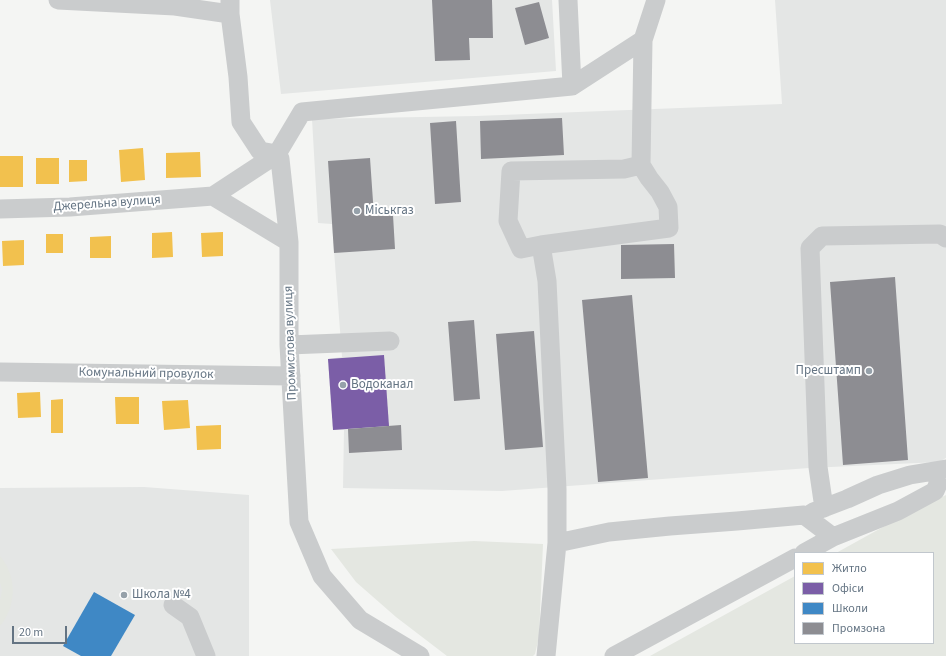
<!DOCTYPE html>
<meta charset="utf-8">
<style>
body{margin:0}
#map{position:relative;width:946px;height:656px;overflow:hidden;background:#f4f5f3;font-family:"Source Sans 3",sans-serif}
canvas{display:block}
.legend{position:absolute;left:794px;top:552px;width:140px;height:92px;box-sizing:border-box;background:#fff;border:1px solid #c1c7cd;margin:0;padding:5px 7px;list-style:none;font-size:12px;color:#647483}
.legend li{display:flex;align-items:center;gap:8px;height:20px}
.legend b{width:20px;border:1px solid #c1c7cd}
.scale{position:absolute;left:12px;top:626px;width:55px;height:18px;box-sizing:border-box;border:2px solid #647483;border-top:0;padding-left:5px;font-size:12px;line-height:14px;white-space:nowrap;color:#647483;-webkit-text-stroke:3px #fff;paint-order:stroke}
</style>
<div id="map">
<canvas width="946" height="656"></canvas>
<ul class="legend">
<li><b style="height:11px;background:#f2c14e"></b>Житло</li>
<li><b style="height:11px;background:#7b5ea7"></b>Офіси</li>
<li><b style="height:11px;background:#3f88c5"></b>Школи</li>
<li><b style="height:11px;background:#8d8d92"></b>Промзона</li>
</ul>
<div class="scale">20 m</div>
</div>
<script>
const g = document.querySelector('canvas').getContext('2d');
g.lineJoin = 'round';
function paint(path, color) { g.fillStyle = color; g.fill(path, 'evenodd'); }
function stroke(path, color, width, dash) { g.strokeStyle = color; g.lineWidth = width; g.lineCap = dash ? 'butt' : 'round'; g.setLineDash(dash || []); g.stroke(path); }
function write(font, color, halo, rows, align = 'center') {
  g.font = font + ' "Source Sans 3",sans-serif'; g.lineWidth = 4; g.setLineDash([]); g.textBaseline = 'middle'; g.strokeStyle = halo; g.fillStyle = color; for (const [text, x, y, turn = 0] of rows) {
    g.save(); g.translate(x, y); g.rotate((+turn || 0) * Math.PI / 180); g.textAlign = isNaN(turn) ? turn : align; if (halo) g.strokeText(text, 0, 0); g.fillText(text, 0, 0); g.restore();
  }
}
const built = new Path2D(`
 M270,0H552L556,71L281,94Z
 M775,0H946V458L939,462L809,468L502,491L343,488L344,430H333L328,359L342,357L332,224L318,223L312,119L476,116L782,104Z
 M144,487L249,495V656H0V488Z`);
const green = new Path2D(`
 M946,495V656H650L795,576V643H933V553H836L892,522Z
 M474,541L543,544L539,637L535,654L533,656H447L396,617L356,582L331,549Z
 M0,556C17,576 17,606 0,626V601L2,590L0,582Z`);
const homes = new Path2D(`
 M143,148L145,180L121,182L119,150Z
 M200,152L201,177L166,178V153Z
 M0,156H23V187H0Z
 M36,158H59V184H36Z
 M69,160H87V181L69,182Z
 M172,232L173,257L152,258V233Z
 M223,232V256L202,257L201,233Z
 M46,234H63V253H46Z
 M111,236V258H90V237Z
 M24,240V265L3,266L2,241Z
 M40,392L41,417L18,418L17,393Z
 M115,397H139V424H116Z
 M63,399V433H51V400Z
 M188,400L190,428L164,430L162,401Z
 M221,425V449L197,450L196,426Z`);
const offices = new Path2D(`
 M384,355L389,426L333,430L328,359Z`);
const schools = new Path2D(`
 M94,592L135,615L111,656H81L63,646Z`);
const industry = new Path2D(`
 M432,0H492L493,38H469L470,60L435,61Z
 M539,2L549,38L525,45L515,8Z
 M562,118L564,155L481,159L480,121Z
 M456,121L461,202L435,204L430,123Z
 M370,158L374,216L393,215L395,249L334,253L328,161Z
 M674,244L675,278L621,279V245Z
 M895,277L908,460L843,465L830,282Z
 M632,295L648,478L598,482L582,300Z
 M474,320L480,399L454,401L448,322Z
 M534,331L543,447L505,450L496,334Z
 M401,425L402,450L349,453L348,429Z`);
const minor = new Path2D(`
 M58,0L175,6L230,14
 M230,0V14L238,77L241,122L260,151L277,154L280,159L289,242V345L299,522L322,576L360,620L420,656
 M568,0L572,86
 M213,196L289,242
 M0,209L70,207L213,196L277,154L302,112L572,86L643,40
 M541,245L521,249L508,221L511,171L624,169L641,165
 M289,345L390,341
 M0,372L291,376
 M824,508L818,467L810,248L822,236L940,234L946,238
 M813,512L847,499L878,485L910,475L946,469
 M557,543L609,532L670,526L737,521L804,515L833,537
 M804,553L833,537L898,511L935,491L944,470
 M173,605L190,617L206,656
 M546,656L557,543V489L547,281L541,245L669,228L668,207L660,192L649,178L641,165L643,40L656,0
 M614,656L795,558`);
const markers = [
 [357,211,4,"#96a1aa"],
 [869,371,4,"#96a1aa"],
 [343,385,4,"#96a1aa"],
 [124,595,4,"#96a1aa"]
];
const streetNames = [
 ["Джерельна вулиця",107,204,-4],
 ["Промислова вулиця",291,343,-92],
 ["Комунальний провулок",146,374,1]
];
const poiNames = [
 ["Міськгаз",365,211],
 ["Пресштамп",861,371,"right"],
 ["Водоканал",351,385],
 ["Школа №4",132,595]
];
paint(built, '#e4e6e5');
paint(green, '#e4e7e1');
paint(homes, '#f2c14e');
paint(offices, '#7b5ea7');
paint(schools, '#3f88c5');
paint(industry, '#8d8d92');
stroke(minor, '#cacccd', 19);
for (const [x, y, r, color] of markers) { const dot = new Path2D(); dot.arc(x, y, r, 0, 2 * Math.PI); g.fillStyle = color; g.fill(dot); stroke(dot, '#fff', 1.5); }
write('13px', '#647483', '#fff', streetNames);
write('13px', '#647483', '#fff', poiNames, 'left');
</script>
